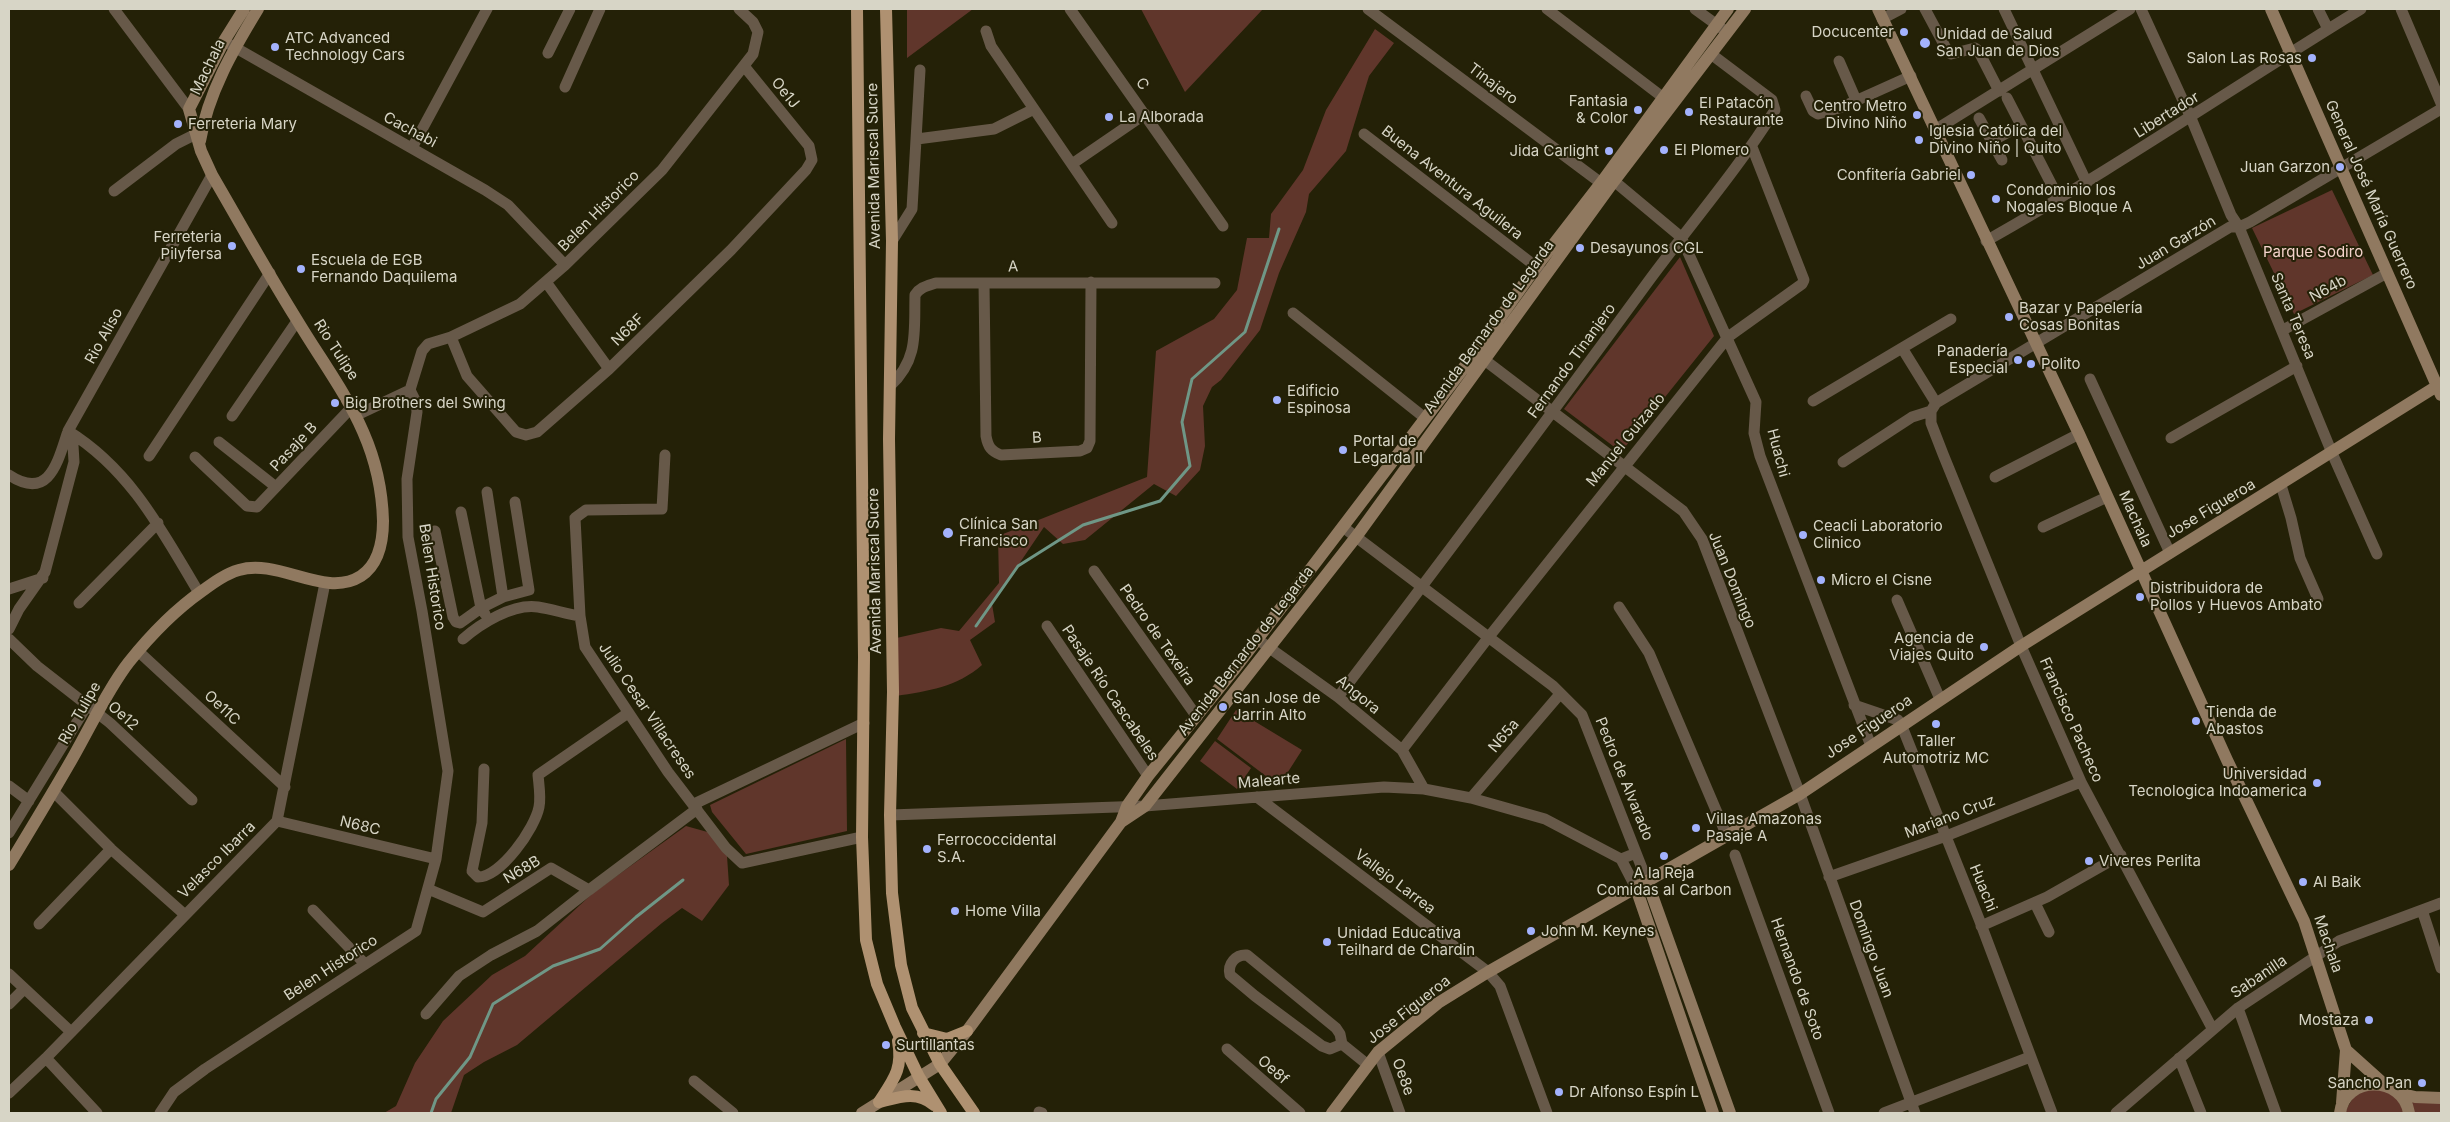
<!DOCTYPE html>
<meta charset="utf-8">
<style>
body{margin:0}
#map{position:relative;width:2450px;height:1122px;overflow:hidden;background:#242107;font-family:Inter,sans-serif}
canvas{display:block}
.frame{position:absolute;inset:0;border:10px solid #d7d5c6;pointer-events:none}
</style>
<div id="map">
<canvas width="2450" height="1122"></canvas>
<div class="frame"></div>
</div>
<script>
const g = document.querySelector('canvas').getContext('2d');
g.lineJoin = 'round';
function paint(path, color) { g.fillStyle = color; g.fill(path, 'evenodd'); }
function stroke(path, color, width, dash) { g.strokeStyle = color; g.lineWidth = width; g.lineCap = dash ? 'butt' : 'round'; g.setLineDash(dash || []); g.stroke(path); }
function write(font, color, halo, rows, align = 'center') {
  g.font = font + ' Inter,sans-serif'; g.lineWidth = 4; g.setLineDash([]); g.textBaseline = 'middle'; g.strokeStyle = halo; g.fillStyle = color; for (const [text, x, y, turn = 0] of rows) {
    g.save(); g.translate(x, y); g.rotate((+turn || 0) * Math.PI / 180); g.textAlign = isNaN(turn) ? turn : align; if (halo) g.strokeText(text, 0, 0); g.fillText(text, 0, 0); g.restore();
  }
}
const green = new Path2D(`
 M907,9H973L907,58Z
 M1141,9H1263L1185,92Z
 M1375,29L1394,43L1369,76L1346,151L1309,194L1306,212L1279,273L1260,330L1221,380L1212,387L1203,406L1205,446L1200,470L1176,496L1154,484L1085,540L1063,544L1044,527L992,604L995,622L970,640L982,665C957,687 928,691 896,696L892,639L941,628L959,631L999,583L998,536L1147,477L1156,351L1214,319L1237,290L1247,238H1269L1271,214L1303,170L1326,110Z
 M2332,190L2373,275L2294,314L2252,228Z
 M1680,257L1714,336L1621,452L1564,409Z
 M1236,710L1302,750L1279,786L1217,739Z
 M846,739L847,831L746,854L712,812L710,805Z
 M1215,741L1251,768L1237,789L1200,761Z
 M686,826L711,833L727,856L729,885L702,921L682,908L662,923L517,1045L484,1062L464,1075L451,1113H384L396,1106L415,1063L443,1021L492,975L525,956L593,893Z
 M2376,1088L2395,1095L2405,1113H2344L2356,1093Z
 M2406,1099L2441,1100V1112L2411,1113Z`);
const stream = new Path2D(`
 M976,626L1018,566L1083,525L1160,501L1190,466L1182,422L1192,379L1245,332L1279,229
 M431,1113L436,1099L470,1057L493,1004L553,966L600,949L636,917L683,880`);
const street = new Path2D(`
 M114,9L189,109
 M1070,9L1223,226
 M1368,9L1601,183
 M1547,9L1669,102
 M1695,9L1724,30
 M1925,9L1948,52L1951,54L1975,48L1978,50L1999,91
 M2004,9L2087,183
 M2141,9L2191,118L2231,215L2239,227L2332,453L2377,554
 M2318,9L2328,29
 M2401,9L2441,103
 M1882,19L1901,9
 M229,44L485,190L508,205L565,265
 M548,53L570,9
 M1839,61L1856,100
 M565,87L600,9
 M1806,96L1813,111L1818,114L1842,107L1911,76
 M2007,98L2059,199
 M1034,109L1112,223
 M1979,118L2002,160
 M1935,130L2130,9
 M1364,134L1543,272
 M917,139L994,129L1034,109L991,46L986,31
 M1992,141L2020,126
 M412,148L487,9
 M1072,164L1145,114
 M1614,181L1681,237L1756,402L1754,433L1760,456L1871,746
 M114,191L176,144L196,134
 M892,241L912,209L920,70
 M1986,241C2114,169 2235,86 2361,9
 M546,282L609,369
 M984,283L986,436C988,447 991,451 1001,455L1080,451L1087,448L1090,441L1091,282
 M1293,313L1425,418
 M2283,330L2387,273
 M451,337L467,376L516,432L526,435L537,432L609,369L731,250L806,170L812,160L809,146L744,66
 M1902,348L1951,319
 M1478,355L1683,511L1702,539L1800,794L1915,1113
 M2090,379L2170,553
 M890,386C919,359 914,332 915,295C920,287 927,286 936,283H1215
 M1813,401L1902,348L1936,403
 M1931,411V423L1943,454L2021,646L2081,782L2212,1028
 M1931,411L1936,403L2230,227H2239L2250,222L2441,109
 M357,415L410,390
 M232,416L297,321
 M68,431C131,470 162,531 199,593
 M2171,438L2297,366
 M219,442L276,487
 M665,455L662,509L586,510L575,518L580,616L585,647L668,772L726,848L742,863L862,837
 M149,456L270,273
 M195,457L247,506L257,507L352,407
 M1843,462L1912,417L1931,411
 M9,475C50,502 58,460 68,431L212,175
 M1995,477L2079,434
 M2281,485L2291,518L2300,558L2318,599
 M487,492L503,597
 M461,512L481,608L485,614
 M1343,527L1553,686L1582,715L1647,881
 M2043,527L2107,497
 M435,531L453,617L456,622L460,623L481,608L503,597L529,590L515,502
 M1094,571L1197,717
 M9,589L43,578
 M1897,600L1940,699
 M79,603L158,523
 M1619,607L1649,653L1727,836
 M1047,626L1148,776
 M9,629L19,609L45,572L74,462L73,445L68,431
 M9,639L37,666L110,723L192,800
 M463,639C480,624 513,603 538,607C552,609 566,614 580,616
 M1257,639L1338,697L1402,750L1424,789
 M138,651L285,787
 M1338,697C1442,561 1544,424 1645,286C1688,227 1736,172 1775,110L1772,100L1711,54
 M1854,705L1898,720L1901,724L1979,919L2052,1113
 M1402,750L1488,638L1728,337L1802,284L1804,280L1752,147
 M484,769L482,823L472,871L478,877C501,877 535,828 539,807C541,797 539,786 538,775L628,713
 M9,786L29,801
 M54,792L111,849L184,914
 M1257,797L1488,972L1500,986L1547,1113
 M1471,798L1560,694
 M694,804L864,723
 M890,815L1145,806L1384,787L1424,789L1471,798L1545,819L1621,859L1636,853
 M277,821L436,859
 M9,833L88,704
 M1735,855L1829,1113
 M1621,859L1636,888
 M1829,877L1946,836L2081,782
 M428,889L483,912L551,868L589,890L697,809
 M2035,903L2049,932
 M313,910L365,964
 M2422,910L2441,968
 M39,924L111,849
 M1981,926L2047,897L2121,855
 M9,974L70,1031
 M9,1004L24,989
 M2238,1008L2276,1113
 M426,1014L459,976L491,955L537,931L589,890
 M1342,1044L1330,1049L1322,1046L1255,996L1230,975C1227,964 1236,954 1247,955L1336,1028L1340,1034L1342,1044L1368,1065
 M1227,1049L1300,1113
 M1378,1052L1400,1113
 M46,1058L97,1113
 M2179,1058L2201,1113
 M694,1081L733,1113
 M9,1093L46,1058L277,821L325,583
 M1039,1112L1042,1113
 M160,1113L174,1092L205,1069L416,931L436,859L448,771L422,611L408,537L407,479L417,412L416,402L410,390L422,351L428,344L451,337L520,304L565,265L662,170L753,54L758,32L753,22L739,9
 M1884,1113L2030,1057
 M2116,1113L2238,1008L2339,941L2441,903`);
const secondary = new Path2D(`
 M1878,9L2079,434L2227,760L2304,921L2346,1050L2342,1103
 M2271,9L2441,395
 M200,141C208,93 233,50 258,9
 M1121,822L1145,806L1356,537L1614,181L1745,9
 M9,865C29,832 49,799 68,766C87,734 107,690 129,662C149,637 175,610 202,591C213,583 225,574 239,570C279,558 325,599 361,576C379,564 383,541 383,521C381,436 338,388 297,320C267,272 240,223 212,175L201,151L189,109L224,41L244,9
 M1647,881L1730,1113
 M1636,888L1713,1113
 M2346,1050L2385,1085
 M2398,1093L2415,1097L2441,1098
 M862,1113L940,1064L967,1031L1121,822L1127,806L1148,776L1233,671L1475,353L1536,267L1601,183L1728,9
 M1332,1113L1378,1052L1438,1003L1488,972L1800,794L2021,646L2437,386
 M2340,1113C2345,1075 2403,1075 2409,1113`);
const primary = new Path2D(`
 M857,9L864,657L862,837L866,940L877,984L895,1027L919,1077L941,1113
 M886,9L892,241L889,439L893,692L890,815L892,893L901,965L912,1008L940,1064L974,1113
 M923,1033L947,1039L967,1031
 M879,1102C894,1079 903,1069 898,1041
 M879,1102C899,1097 917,1090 934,1105`);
const markers = [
 [1904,32,5,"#a3b2fd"],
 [1925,43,6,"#a3b2fd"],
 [275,47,5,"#a3b2fd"],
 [2312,58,5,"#a3b2fd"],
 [1638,110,5,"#a3b2fd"],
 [1689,112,5,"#a3b2fd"],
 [1917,115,5,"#a3b2fd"],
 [1109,117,5,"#a3b2fd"],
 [178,124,5,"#a3b2fd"],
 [1919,140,5,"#a3b2fd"],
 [1664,150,5,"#a3b2fd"],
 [1609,151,5,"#a3b2fd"],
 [2340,167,5,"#a3b2fd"],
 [1971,175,5,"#a3b2fd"],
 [1996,199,5,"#a3b2fd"],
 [232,246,5,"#a3b2fd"],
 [1580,248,5,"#a3b2fd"],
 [301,269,5,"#a3b2fd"],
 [2009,317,5,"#a3b2fd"],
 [2018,360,5,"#a3b2fd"],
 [2031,364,5,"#a3b2fd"],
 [1277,400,5,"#a3b2fd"],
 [335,403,5,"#a3b2fd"],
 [1343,450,5,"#a3b2fd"],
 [948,533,6,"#a3b2fd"],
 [1803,535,5,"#a3b2fd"],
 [1821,580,5,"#a3b2fd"],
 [2140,597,5,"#a3b2fd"],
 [1984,647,5,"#a3b2fd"],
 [1223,707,5,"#a3b2fd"],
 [2196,721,5,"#a3b2fd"],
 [1936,724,5,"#a3b2fd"],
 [2317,783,5,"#a3b2fd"],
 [1696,828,5,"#a3b2fd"],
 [927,849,5,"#a3b2fd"],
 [1664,856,5,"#a3b2fd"],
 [2089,861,5,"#a3b2fd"],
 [2303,882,5,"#a3b2fd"],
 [955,911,5,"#a3b2fd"],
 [1531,931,5,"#a3b2fd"],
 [1327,942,5,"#a3b2fd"],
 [2369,1020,5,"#a3b2fd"],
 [886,1045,5,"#a3b2fd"],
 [2422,1083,5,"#a3b2fd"],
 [1559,1092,5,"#a3b2fd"]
];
const poiNames = [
 ["Docucenter",1894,32,"right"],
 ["Unidad de Salud",1936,34],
 ["San Juan de Dios",1936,51],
 ["ATC Advanced",285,38],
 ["Technology Cars",285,55],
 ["Salon Las Rosas",2302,58,"right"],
 ["Fantasia",1628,101,"right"],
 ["& Color",1628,118,"right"],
 ["El Patacón",1699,103],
 ["Restaurante",1699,120],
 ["Centro Metro",1907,106,"right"],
 ["Divino Niño",1907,123,"right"],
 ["La Alborada",1119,117],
 ["Ferreteria Mary",188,124],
 ["Iglesia Católica del",1929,131],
 ["Divino Niño | Quito",1929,148],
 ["El Plomero",1674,150],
 ["Jida Carlight",1599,151,"right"],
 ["Juan Garzon",2330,167,"right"],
 ["Confitería Gabriel",1961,175,"right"],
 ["Condominio los",2006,190],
 ["Nogales Bloque A",2006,207],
 ["Ferreteria",222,237,"right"],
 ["Pilyfersa",222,254,"right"],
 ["Desayunos CGL",1590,248],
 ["Escuela de EGB",311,260],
 ["Fernando Daquilema",311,277],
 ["Bazar y Papelería",2019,308],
 ["Cosas Bonitas",2019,325],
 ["Panadería",2008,351,"right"],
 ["Especial",2008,368,"right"],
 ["Polito",2041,364],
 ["Edificio",1287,391],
 ["Espinosa",1287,408],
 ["Big Brothers del Swing",345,403],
 ["Portal de",1353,441],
 ["Legarda II",1353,458],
 ["Clínica San",959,524],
 ["Francisco",959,541],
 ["Ceacli Laboratorio",1813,526],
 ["Clinico",1813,543],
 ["Micro el Cisne",1831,580],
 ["Distribuidora de",2150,588],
 ["Pollos y Huevos Ambato",2150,605],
 ["Agencia de",1974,638,"right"],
 ["Viajes Quito",1974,655,"right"],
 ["San Jose de",1233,698],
 ["Jarrin Alto",1233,715],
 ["Tienda de",2206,712],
 ["Abastos",2206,729],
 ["Taller",1936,741,"center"],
 ["Automotriz MC",1936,758,"center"],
 ["Universidad",2307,774,"right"],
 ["Tecnologica Indoamerica",2307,791,"right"],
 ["Villas Amazonas",1706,819],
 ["Pasaje A",1706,836],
 ["Ferrococcidental",937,840],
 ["S.A.",937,857],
 ["Viveres Perlita",2099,861],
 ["A la Reja",1664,873,"center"],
 ["Comidas al Carbon",1664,890,"center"],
 ["Al Baik",2313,882],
 ["Home Villa",965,911],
 ["John M. Keynes",1541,931],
 ["Unidad Educativa",1337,933],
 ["Teilhard de Chardin",1337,950],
 ["Mostaza",2359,1020,"right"],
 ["Surtillantas",896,1045],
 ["Sancho Pan",2412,1083,"right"],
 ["Dr Alfonso Espín L",1569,1092]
];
const streetNames = [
 ["Machala",208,67,-64],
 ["C",1142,84,54],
 ["Tinajero",1493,84,37],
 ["Oe1J",785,93,51],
 ["Libertador",2167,115,-32],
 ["Cachabi",410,130,28],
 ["Avenida Mariscal Sucre",874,166,-91],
 ["Buena Aventura Aguilera",1452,183,38],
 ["General José María Guerrero",2371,195,66],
 ["Belen Historico",599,211,-45],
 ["Juan Garzón",2176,243,-31],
 ["A",1013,267,-1],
 ["N64b",2328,289,-29],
 ["Santa Teresa",2293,316,67],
 ["Avenida Bernardo de Legarda",1489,327,-54],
 ["N68F",628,330,-44],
 ["Rio Aliso",104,336,-61],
 ["Rio Tulipe",336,350,57],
 ["Fernando Tinanjero",1572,361,-54],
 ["B",1037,438,-3],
 ["Manuel Guizado",1626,440,-51],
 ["Pasaje B",294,447,-47],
 ["Huachi",1778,453,75],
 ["Jose Figueroa",2211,509,-31],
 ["Machala",2135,519,66],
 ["Avenida Mariscal Sucre",875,571,-91],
 ["Belen Historico",432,577,81],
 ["Juan Domingo",1732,580,68],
 ["Pedro de Texeira",1157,635,55],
 ["Avenida Bernardo de Legarda",1246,651,-52],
 ["Pasaje Río Cascabeles",1110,693,56],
 ["Angora",1358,695,39],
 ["Oe11C",222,708,43],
 ["Julio Cesar Villacreses",647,711,56],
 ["Rio Tulipe",80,713,-60],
 ["Oe12",123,716,42],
 ["Francisco Pacheco",2071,720,66],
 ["Jose Figueroa",1869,727,-34],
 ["N65a",1504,736,-50],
 ["Pedro de Alvarado",1624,779,68],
 ["Malearte",1269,781,-5],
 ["Mariano Cruz",1950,817,-21],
 ["N68C",360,826,13],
 ["Velasco Ibarra",217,860,-45],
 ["N68B",522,870,-31],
 ["Vallejo Larrea",1395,882,37],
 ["Huachi",1983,888,68],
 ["Machala",2328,944,71],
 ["Domingo Juan",1871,949,70],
 ["Belen Historico",331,968,-33],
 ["Sabanilla",2259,977,-34],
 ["Hernando de Soto",1797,979,70],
 ["Jose Figueroa",1409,1010,-38],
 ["Oe8f",1273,1070,41],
 ["Oe8e",1403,1077,70]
];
const parkNames = [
 ["Parque Sodiro",2313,252]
];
paint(green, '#60362b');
stroke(stream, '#6f9786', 3);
stroke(street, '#675949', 11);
stroke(secondary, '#907960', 12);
stroke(primary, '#af9171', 12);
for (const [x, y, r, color] of markers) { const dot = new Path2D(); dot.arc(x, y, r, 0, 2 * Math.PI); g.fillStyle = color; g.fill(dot); stroke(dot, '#242107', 2); }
write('15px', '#d7d5c6', '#242107', poiNames, 'left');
write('15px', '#d7d5c6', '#242107', streetNames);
write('15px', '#f5d3cb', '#242107', parkNames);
</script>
